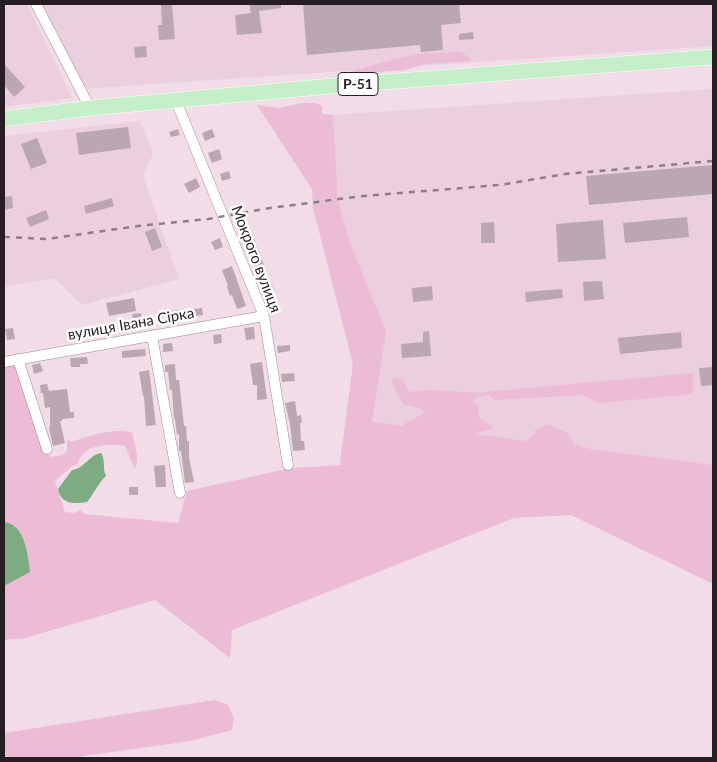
<!DOCTYPE html>
<meta charset="utf-8">
<style>
body{margin:0}
#map{position:relative;width:717px;height:762px;overflow:hidden;background:#f1dce7;font-family:Lato,sans-serif}
canvas{display:block}
.frame{position:absolute;inset:0;border:5px solid #261e22;pointer-events:none}
</style>
<div id="map">
<canvas width="717" height="762"></canvas>
<div class="frame"></div>
</div>
<script>
const g = document.querySelector('canvas').getContext('2d');
g.lineJoin = 'round';
function paint(path, color) { g.fillStyle = color; g.fill(path, 'evenodd'); }
function stroke(path, color, width, dash) { g.strokeStyle = color; g.lineWidth = width; g.lineCap = dash ? 'butt' : 'round'; g.setLineDash(dash || []); g.stroke(path); }
function write(font, color, halo, rows, align = 'center') {
  g.font = font + ' Lato,sans-serif'; g.lineWidth = 5; g.setLineDash([]); g.textBaseline = 'middle'; g.strokeStyle = halo; g.fillStyle = color; for (const [text, x, y, turn = 0] of rows) {
    g.save(); g.translate(x, y); g.rotate((+turn || 0) * Math.PI / 180); g.textAlign = isNaN(turn) ? turn : align; if (halo) g.strokeText(text, 0, 0); g.fillText(text, 0, 0); g.restore();
  }
}
const built = new Path2D(`
 M4,4H27L72,98L4,107Z
 M36,4H713V46L80,89Z
 M713,89V465L372,422L385,332L351,245L338,200L333,115Z
 M140,121L153,154L143,176L179,279L82,305L55,278L4,287V136Z`);
const green = new Path2D(`
 M460,52L471,58L470,61L424,64L405,70L352,74L346,73L387,61L419,54Z
 M302,103H316L322,106V114L333,115L338,200L351,245L386,332L372,422L405,426V424C411,418 419,418 425,411L419,408L403,404L392,383L394,377L402,380L410,392L427,390L485,393V392L693,373V394L599,403L583,395L495,400L489,395L477,397L472,402L478,406L479,418L495,428L474,434L526,441L533,436L535,430L549,424L567,433L574,444L590,449L713,465V584L571,515L514,518L232,630L230,658L155,600L25,638L4,640V365L16,362L45,451L51,457L63,455L67,451V439L72,442C87,436 117,427 132,433C135,445 140,458 135,469L125,446C109,443 81,445 78,464L72,466L55,481L65,512L74,513L80,510L84,514L178,523L187,491L291,468L342,465L340,462L353,364L313,208L312,189L257,105L279,108Z
 M215,700L228,705L234,718L232,730L190,741L70,758H4V733Z`);
const water = new Path2D(`
 M101,453C106,460 102,468 106,476C98,483 94,494 87,502C75,504 61,505 58,489L72,470C84,469 89,455 101,453Z
 M4,522C25,524 28,555 30,572L4,586Z`);
const building = new Path2D(`
 M161,4H172L175,39L159,40L158,25H162Z
 M249,4H281V8L259,11L262,33L237,35L235,15L251,13Z
 M303,4H459L461,23L441,25L443,50L421,52L420,45L307,55Z
 M473,32L474,39L459,40V34Z
 M146,46L147,57L135,58L134,47Z
 M4,64L25,87L14,97L4,85Z
 M128,127L131,148L79,155L76,133Z
 M178,129L180,135L171,137L169,132Z
 M212,129L215,137L205,141L202,133Z
 M37,138L47,163L31,169L21,144Z
 M219,149L222,159L212,163L208,153Z
 M713,165V194L589,205L586,176Z
 M229,171L231,178L222,181L220,174Z
 M196,178L200,187L189,193L184,184Z
 M12,196L13,208L4,210V197Z
 M112,198L114,206L86,214L84,206Z
 M46,210L49,219L30,227L26,218Z
 M687,217L689,237L625,243L623,223Z
 M603,220L606,259L558,262L556,224Z
 M494,222L495,243H481V223Z
 M249,226L266,270L257,273L245,236L243,237L240,228Z
 M155,228L162,247L152,251L145,232Z
 M220,238L223,247L215,250L211,242Z
 M232,266L246,306L237,309L232,295L230,296L227,287L228,286L222,270Z
 M602,281L604,299L584,301L583,282Z
 M271,283L274,290L266,292L264,285Z
 M432,286L433,300L413,302L412,288Z
 M562,289L563,298L526,302L525,292Z
 M134,298L136,311L109,316L106,303Z
 M278,303L281,310L273,313L270,305Z
 M202,308L203,315L195,316L194,309Z
 M179,310L180,319L172,320L171,311Z
 M141,313L142,325L134,326L132,314Z
 M86,327L87,336L80,337L79,328Z
 M254,327L255,339L246,340L244,328Z
 M13,328L15,339L7,340L5,329Z
 M429,331L431,356L402,358L401,344L423,342V332Z
 M681,332L682,348L620,354L618,338Z
 M221,334L222,343L214,344L213,335Z
 M172,343L173,351L163,352V344Z
 M290,345V351L278,353L277,346Z
 M145,349L146,356L122,358V351Z
 M87,357L88,364H80V367H71L70,358Z
 M262,362L267,399L257,400V385H253L250,364Z
 M40,363L43,371L34,374L32,365Z
 M175,364L176,380H179L184,426H186L187,441H189V457L194,482L185,483L181,451H179V434L177,435L175,419H174L172,390H170L168,372H165V365Z
 M713,367V385L701,386L699,368Z
 M149,370L156,425L146,426L144,396H143L139,372Z
 M294,373L295,381L282,382L281,374Z
 M47,384L49,391L67,389L70,412H74V418L62,419V421H60L65,443L53,446L49,428L50,427V407L45,408L43,393H41L40,385Z
 M295,401L297,416L301,415L302,423H300L301,441H304L305,450L293,451L290,424L285,403Z
 M165,465L166,487H156L154,466Z
 M129,487H138V495H129Z`);
const minor = new Path2D(`
 M36,4L90,108
 M176,101L264,316L288,465
 M152,336L180,493
 M18,359L47,449
 M4,362L264,316`);
const primary = new Path2D(`
 M4,119L90,108L332,86L713,57`);
const rail = new Path2D(`
 M4,237L47,239L138,226L208,219L270,208L363,196L500,185L565,174L713,161`);
const shields = [
 [358,84,40]
];
const shieldNames = [
 ["Р-51",358,84]
];
const streetNames = [
 ["Мокрого вулиця",256,259,69],
 ["вулиця Івана Сірка",131,324,-10]
];
paint(built, '#ebcfde');
paint(green, '#ecbbd6');
paint(water, '#7dac82');
paint(building, '#bba7b2');
stroke(minor, '#9d8a94', 11);
stroke(primary, '#fff', 16);
stroke(minor, '#fff', 10);
stroke(primary, '#c4efc8', 15);
stroke(rail, '#8d7e86', 2.5, [6, 6]);
for (const [x, y, w] of shields) { const box = new Path2D(); box.roundRect(x - w / 2, y - 11.5, w, 23, 4); g.fillStyle = '#fff'; g.fill(box); stroke(box, '#261e22', 1); }
write('bold 14px', '#261e22', null, shieldNames);
write('15px', '#261e22', '#fff', streetNames);
</script>
